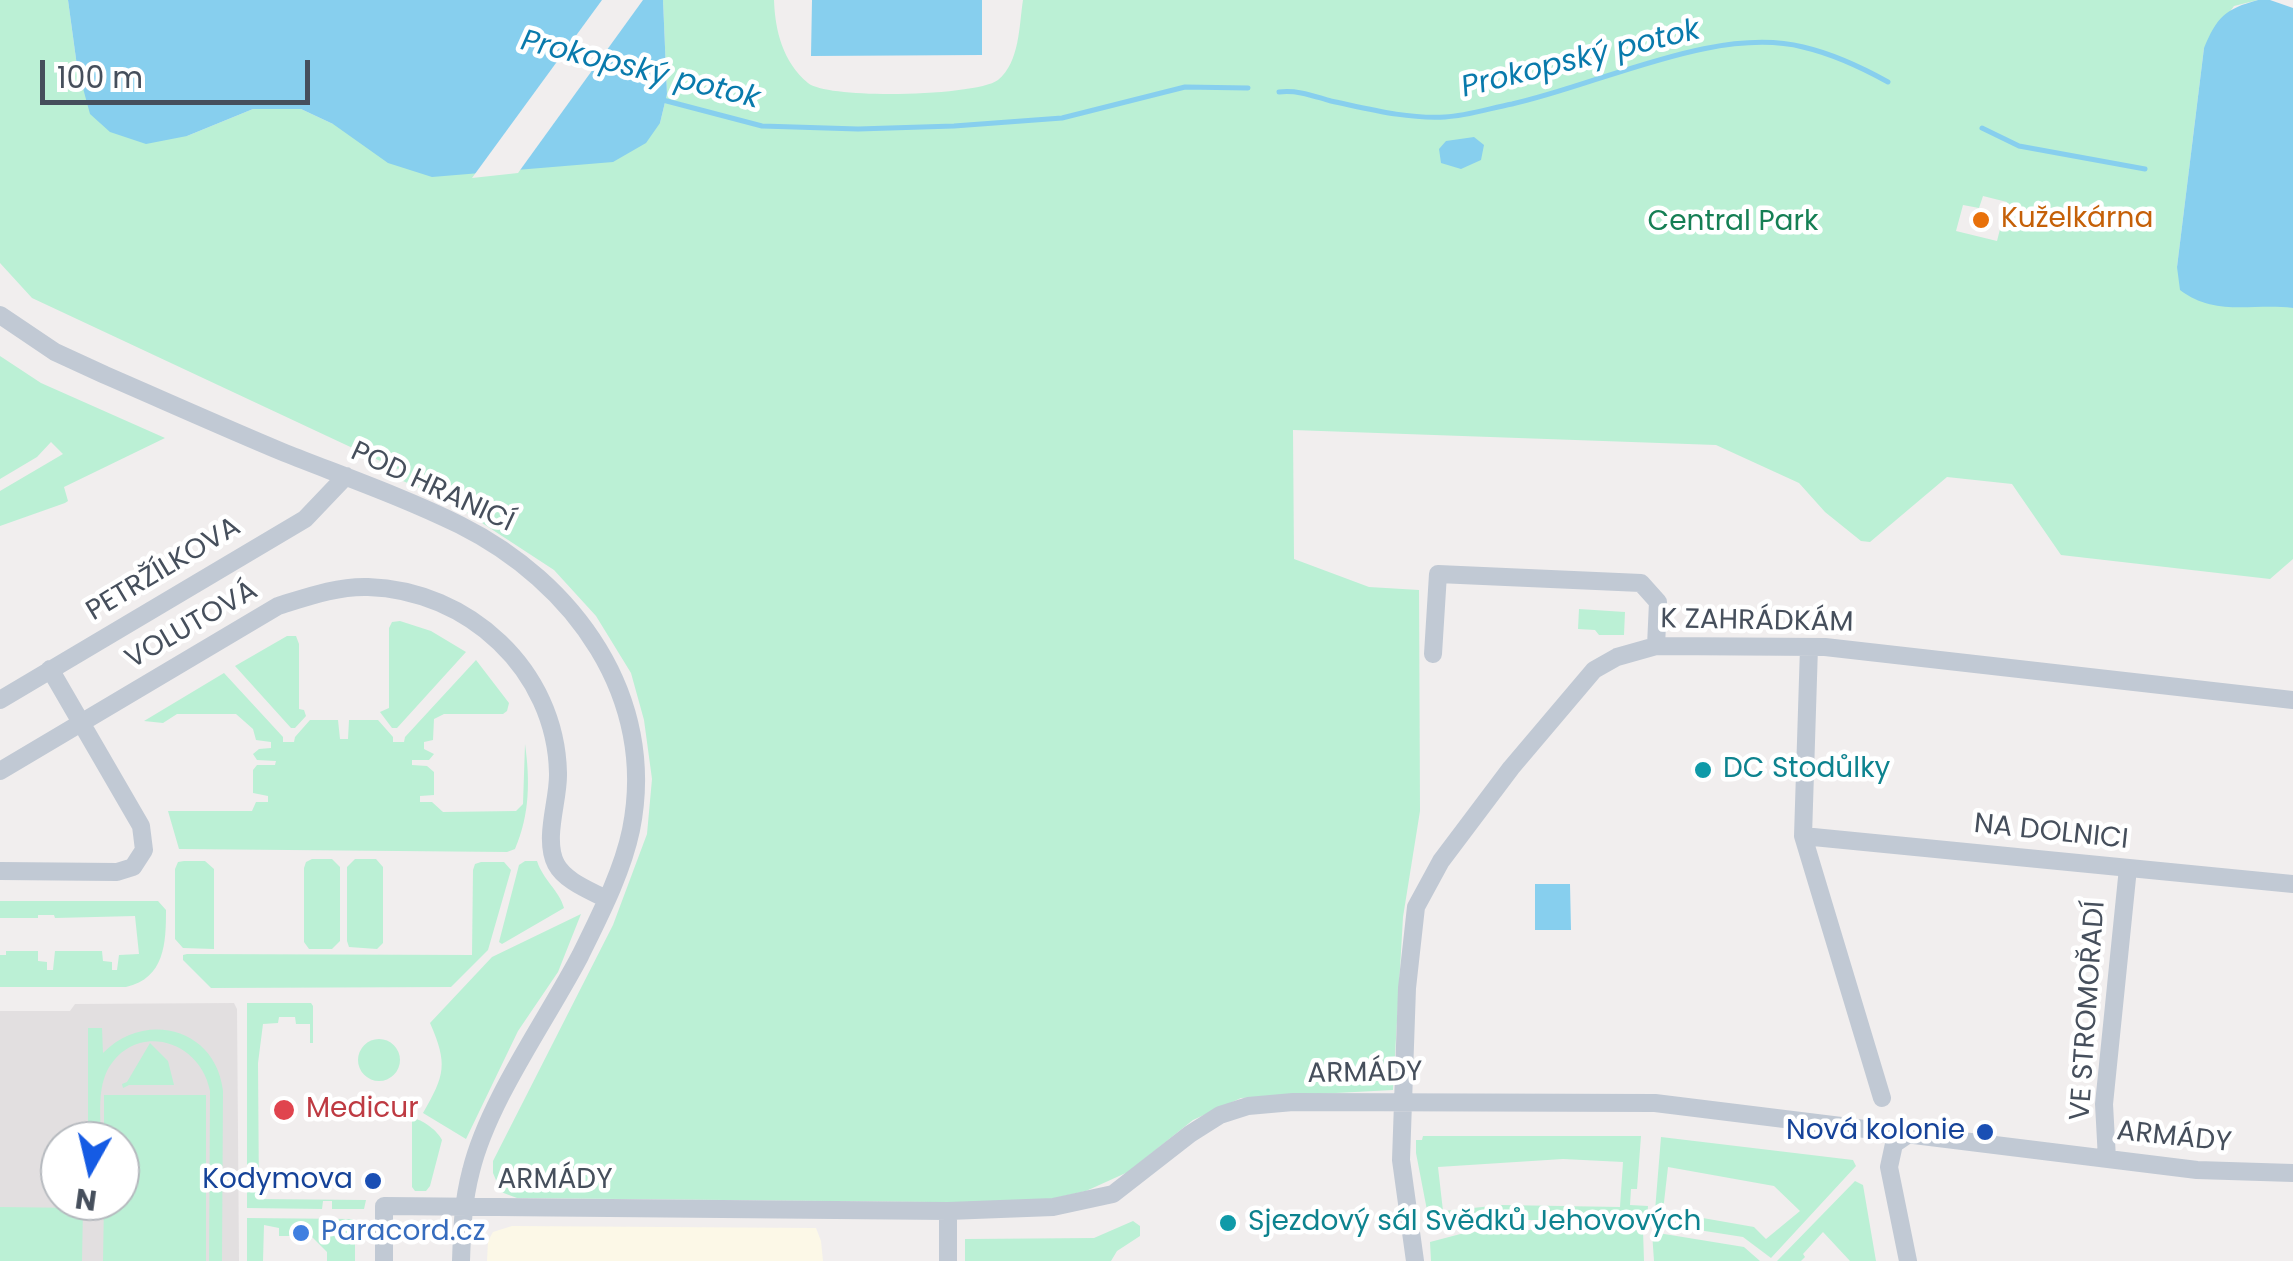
<!DOCTYPE html>
<meta charset="utf-8">
<style>
body{margin:0}
#map{position:relative;width:2293px;height:1261px;overflow:hidden;background:#f1eeee;font-family:Poppins,sans-serif}
canvas{display:block}
.north{position:absolute;left:40px;top:1121px;width:100px;height:100px;box-sizing:border-box;background:#fff;border:2px solid #b5b9be;border-radius:50%;rotate:188deg;font-size:28px;font-weight:700;line-height:40px;text-align:center;color:#464f5c}
.north::after{content:'';display:block;margin:auto;width:35px;height:45px;background:#155be4;clip-path:polygon(50% 0,100% 100%,50% 72%,0 100%)}
.scale{position:absolute;left:40px;top:60px;width:270px;height:45px;box-sizing:border-box;border:5px solid #464f5c;border-top:0;padding-left:12px;font-size:30px;line-height:35px;white-space:nowrap;color:#464f5c;-webkit-text-stroke:8px #fff;paint-order:stroke}
</style>
<div id="map">
<canvas width="2293" height="1261"></canvas>
<div class="north">N</div>
<div class="scale">100 m</div>
</div>
<script>
const g = document.querySelector('canvas').getContext('2d');
g.lineJoin = 'round';
function paint(path, color) { g.fillStyle = color; g.fill(path, 'evenodd'); }
function stroke(path, color, width, dash) { g.strokeStyle = color; g.lineWidth = width; g.lineCap = dash ? 'butt' : 'round'; g.setLineDash(dash || []); g.stroke(path); }
function write(font, color, halo, rows, align = 'center') {
  g.font = font + ' Poppins,sans-serif'; g.lineWidth = 9; g.setLineDash([]); g.textBaseline = 'middle'; g.strokeStyle = halo; g.fillStyle = color; for (const [text, x, y, turn = 0] of rows) {
    g.save(); g.translate(x, y); g.rotate((+turn || 0) * Math.PI / 180); g.textAlign = isNaN(turn) ? turn : align; if (halo) g.strokeText(text, 0, 0); g.fillText(text, 0, 0); g.restore();
  }
}
const commercial = new Path2D(`
 M512,1226L816,1228L821,1241L823,1261H487L488,1241L493,1232Z`);
const education = new Path2D(`
 M234,1003L237,1009L239,1261H0V1011H70L75,1004ZM60,1141H120V1201H60Z`);
const green = new Path2D(`
 M0,0H68L77,66L187,136L253,109H301L333,124L660,123L667,94L663,0H774C775,31 783,62 808,83C829,100 977,96 998,80C1020,62 1019,25 1023,0H2258L2234,6L2204,48L2177,267L2293,308V559L2270,579L2061,555L2012,484L1947,477L1870,542L1861,541L1825,512L1799,483L1716,445L1293,430L1294,559L1369,587L1419,590L1420,811L1403,917L1393,1090L1241,1098L1193,1120L1128,1172L1086,1191L1033,1203L517,1198L501,1192L493,1173V1161L613,925L647,834L652,779L644,720L631,673L596,616L554,570L450,502L403,481L406,473L32,298L0,263ZM1983,196L2007,202L1997,241L1956,231L1963,205L1979,208Z
 M0,356L41,383L165,438L64,487L68,501L65,503L0,526V491L63,454L51,442L37,457L0,479Z
 M1579,609L1625,612L1624,635H1599L1595,630L1578,629Z
 M400,621L431,631L466,652L397,728H392L380,712L389,708V628L392,622Z
 M287,636H296L299,644V709L304,710L306,716L295,728H291L235,666Z
 M476,660L509,703L507,711L503,714H444L434,719L433,740L424,742V749L434,754L429,760H412V765L427,766L434,772V795L420,796V802H432L443,812L516,811L523,804L525,744C530,780 530,814 515,849L507,852L179,849L168,811H252L256,802H268V796L253,793V770L257,765H275L276,761L257,760L253,754L259,749L271,748V742L256,740L253,729L236,714H177L163,723L144,721L224,673L283,737V742H294L295,737L310,720H338L340,739H348L349,720H378L393,737V742H404L405,737Z
 M312,859H332L340,867V941L332,949H309L304,942V868L306,862Z
 M355,859H376L383,867V943L377,949L349,947L347,941V867Z
 M184,861H205L214,869V949L183,948L175,939V869L178,862Z
 M525,861H537C543,880 559,890 564,908L502,944L499,942L519,865Z
 M481,862H504L511,870L488,950L451,987L211,988L183,960V955L187,954L472,955L473,870L475,864Z
 M0,901H158L166,910C166,943 165,978 126,987H0V955H6V951H38V961L47,962V970H53L55,951H102L103,961L112,962V970H117L119,955L139,954L135,916L55,918L54,915H38V918H0Z
 M581,914L558,972L518,1031L466,1139L423,1113C445,1075 448,1064 430,1023L492,957Z
 M247,1003H311L313,1006V1043H310V1024H296L295,1017H279L278,1023L263,1024L258,1063L259,1199L366,1200L364,1209H332V1201H323L322,1209L247,1208Z
 M88,1028H102L103,1053C145,1010 216,1028 223,1091L222,1261H209L210,1091C200,1038 133,1021 107,1071C97,1092 101,1119 101,1141H88Z
 M358 1060a21 21 0 1 1 42 0a21 21 0 1 1-42 0Z
 M150,1043L168,1061L174,1085H129L123,1088L122,1084L127,1082Z
 M104,1095H206V1261H103L104,1201H120V1141H104Z
 M412,1118C422,1119 438,1131 442,1140L430,1186L426,1191H415L412,1187Z
 M1423,1136H1641L1637,1189H1631L1630,1205L1648,1206L1647,1220H1502L1469,1222L1431,1231L1416,1153V1140H1422ZM1563,1159L1623,1162L1620,1207L1502,1205L1443,1211L1438,1167Z
 M1661,1137L1853,1160L1856,1166L1771,1258L1743,1237L1654,1223ZM1668,1167L1774,1186L1800,1211L1766,1239L1754,1227L1663,1211Z
 M1855,1181L1863,1185L1876,1261H1850L1823,1232L1803,1254L1805,1257L1801,1261H1777Z
 M0,1207L83,1208L82,1261H0Z
 M247,1218L352,1219L355,1222V1261H327V1252L308,1233L293,1230V1236H279V1228L264,1225L263,1261H247Z
 M1133,1221L1140,1226V1236L1117,1251L1111,1261H965V1239L1094,1238Z
 M1587,1228L1643,1230L1644,1261H1431L1430,1242L1468,1232Z
 M1652,1232L1744,1247L1760,1261H1654Z`);
const water = new Path2D(`
 M68,0H663L667,94L660,123L646,143L613,162L432,177L388,163L333,124L301,109H253L187,136L146,144L110,132L90,114L77,66Z
 M812,0H982V55L811,56Z
 M2258,0H2270L2293,8V308C2251,303 2216,317 2180,290L2177,267L2204,48C2217,17 2225,9 2258,0Z
 M1474,137L1484,145L1481,160L1461,169L1441,163L1439,149L1446,141Z
 M1535,884H1570L1571,930H1535Z`);
const pier = new Path2D(`
 M602,0H643L518,173L472,178Z`);
const stream = new Path2D(`
 M1279,92C1299,90 1313,96 1331,101C1369,109 1406,119 1445,117C1467,116 1491,108 1512,104C1599,85 1717,25 1803,47C1833,54 1861,67 1888,82
 M659,99L762,126L858,129L954,126L1062,118L1185,87L1248,88
 M1982,128L2019,146L2145,169`);
const minor = new Path2D(`
 M0,315L55,352L105,375C165,401 225,428 285,453C343,476 403,497 460,525C574,582 658,697 631,830C622,873 599,917 580,956C546,1021 488,1101 471,1171C463,1201 462,1230 461,1261
 M1809,647L1803,836L1882,1098
 M1433,654L1438,574L1641,583L1658,602L1656,646
 M0,700L305,519L346,476
 M0,771L278,606C307,597 337,586 368,587C468,590 556,670 558,773C559,800 543,838 556,864C565,881 589,890 606,899
 M1803,836L2293,884
 M0,871L117,872L133,867L144,850L141,826L50,669
 M2107,1159L2104,1104L2128,868
 M948,1211V1261
 M384,1261V1206L948,1211L1053,1207L1113,1194L1190,1134L1220,1115L1248,1106L1293,1102L1655,1103L2197,1170L2293,1173
 M1415,1261L1401,1160L1407,988L1416,907L1441,861L1511,768L1594,670L1617,657L1656,646L1825,647L2293,700
 M1908,1261L1889,1167L1894,1144L1910,1133`);
const markers = [
 [1981,220,10,"#e8710a"],
 [1703,770,10,"#0f9aa8"],
 [284,1110,12,"#e0444e"],
 [1985,1132,10,"#1a4fb4"],
 [373,1181,10,"#1a4fb4"],
 [1228,1223,10,"#0f9aa8"],
 [301,1233,10,"#3f7fe0"]
];
const foodNames = [
 ["Kuželkárna",2001,220]
];
const parkNames = [
 ["Central Park",1733,223]
];
const streetNames = [
 ["POD HRANICÍ",432,488,25],
 ["PETRŽÍLKOVA",164,570,-31],
 ["K ZAHRÁDKÁM",1757,622,1],
 ["VOLUTOVÁ",192,626,-30],
 ["NA DOLNICI",2051,833,6],
 ["VE STROMOŘADÍ",2089,1011,-86],
 ["ARMÁDY",1365,1074,-1],
 ["ARMÁDY",2174,1138,6],
 ["ARMÁDY",555,1181]
];
const cultureNames = [
 ["DC Stodůlky",1723,770],
 ["Sjezdový sál Svědků Jehovových",1248,1223]
];
const healthNames = [
 ["Medicur",306,1110]
];
const transitNames = [
 ["Nová kolonie",1965,1132],
 ["Kodymova",353,1181]
];
const shopNames = [
 ["Paracord.cz",321,1233]
];
const waterNames = [
 ["Prokopský potok",1581,60,-14],
 ["Prokopský potok",640,71,14]
];
paint(commercial, '#fcf8e7');
paint(education, '#e2dfe0');
paint(green, '#bbf0d5');
paint(water, '#87cfee');
paint(pier, '#f1eeee');
stroke(stream, '#87cfee', 5);
stroke(minor, '#c1c9d4', 18);
for (const [x, y, r, color] of markers) { const dot = new Path2D(); dot.arc(x, y, r, 0, 2 * Math.PI); g.fillStyle = color; g.fill(dot); stroke(dot, '#fff', 4); }
write('28px', '#c56008', '#fff', foodNames, 'left');
write('28px', '#157f54', '#fff', parkNames);
write('28px', '#464f5c', '#fff', streetNames);
write('28px', '#0d838f', '#fff', cultureNames, 'left');
write('28px', '#be3a42', '#fff', healthNames, 'left');
write('28px', '#164399', '#fff', transitNames, 'right');
write('28px', '#366cbe', '#fff', shopNames, 'left');
write('italic 30px', '#097aac', '#fff', waterNames);
</script>
